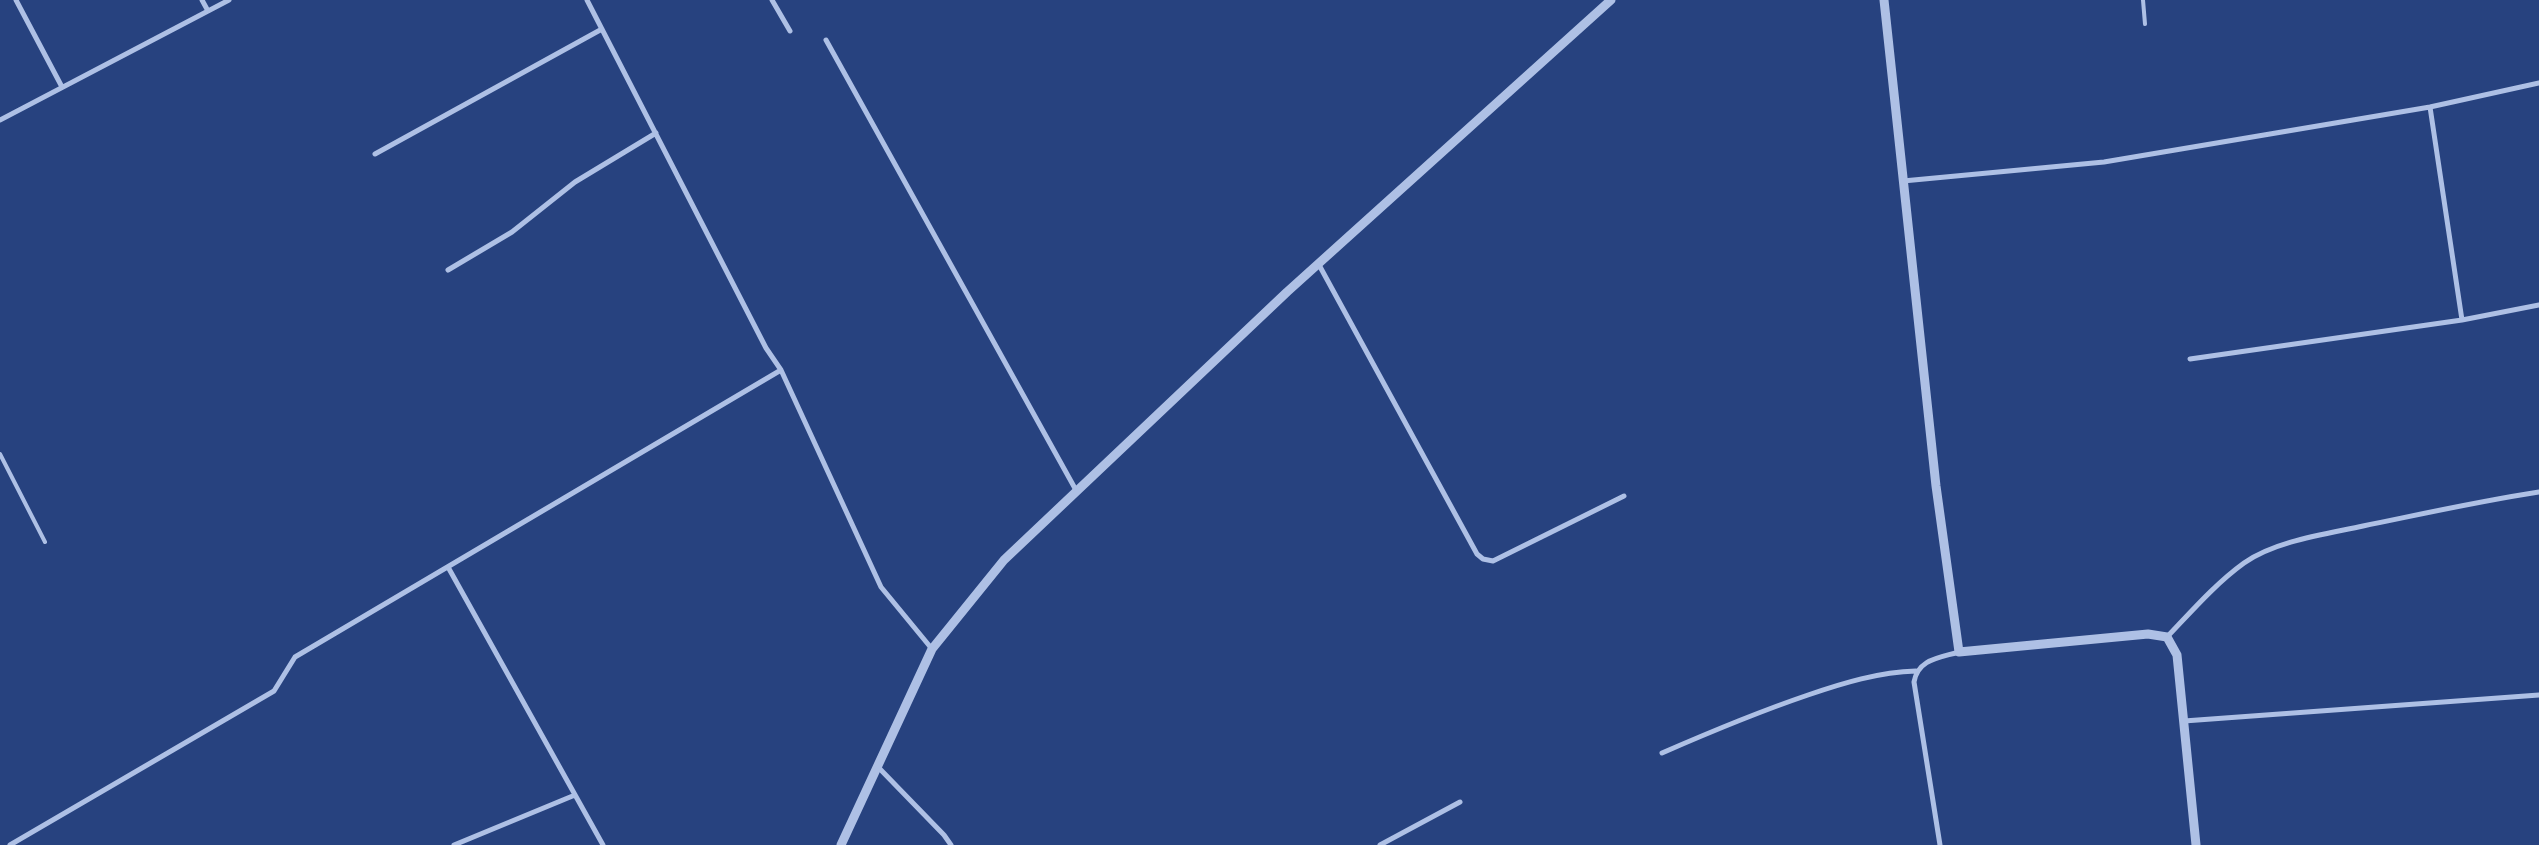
<!DOCTYPE html>
<style>
body{margin:0}
canvas{display:block;background:#27427f}
</style>
<canvas width="2539" height="845"></canvas>
<script>
const g = document.querySelector('canvas').getContext('2d');
g.lineJoin = 'round';
function stroke(path, color, width, dash) { g.strokeStyle = color; g.lineWidth = width; g.lineCap = dash ? 'butt' : 'round'; g.setLineDash(dash || []); g.stroke(path); }
const service = new Path2D(`
 M2143,0L2145,24
 M0,454L45,542`);
const minor = new Path2D(`
 M16,0L62,87
 M202,0L208,11
 M587,0L766,348L781,370L881,587L932,649
 M772,0L790,31
 M826,40L1077,492
 M2430,107L2462,320
 M0,120L229,0
 M375,154L602,29
 M1903,181L2104,162L2430,107L2539,83
 M1318,263L1477,554L1483,559L1493,561L1624,496
 M448,270L512,232L575,182L656,133
 M2190,359L2462,320L2539,305
 M448,567L603,845
 M2167,637C2191,612 2215,584 2244,563C2275,541 2326,534 2363,526C2422,514 2480,501 2539,492
 M2184,721L2539,695
 M1662,753C1710,732 1758,712 1808,695C1843,683 1879,672 1916,671
 M878,767L944,835L951,845
 M10,845L274,691L295,657L781,370
 M454,845L575,795
 M1380,845L1460,802
 M1940,845L1914,682C1918,659 1939,658 1959,652`);
const tertiary = new Path2D(`
 M1884,0L1936,486L1959,652L2148,634L2167,637L2177,655L2196,845
 M841,845L932,649L1004,560L1287,292L1611,0`);
stroke(service, '#aec0e5', 4);
stroke(minor, '#aec0e5', 5);
stroke(tertiary, '#aec0e5', 9);
</script>
